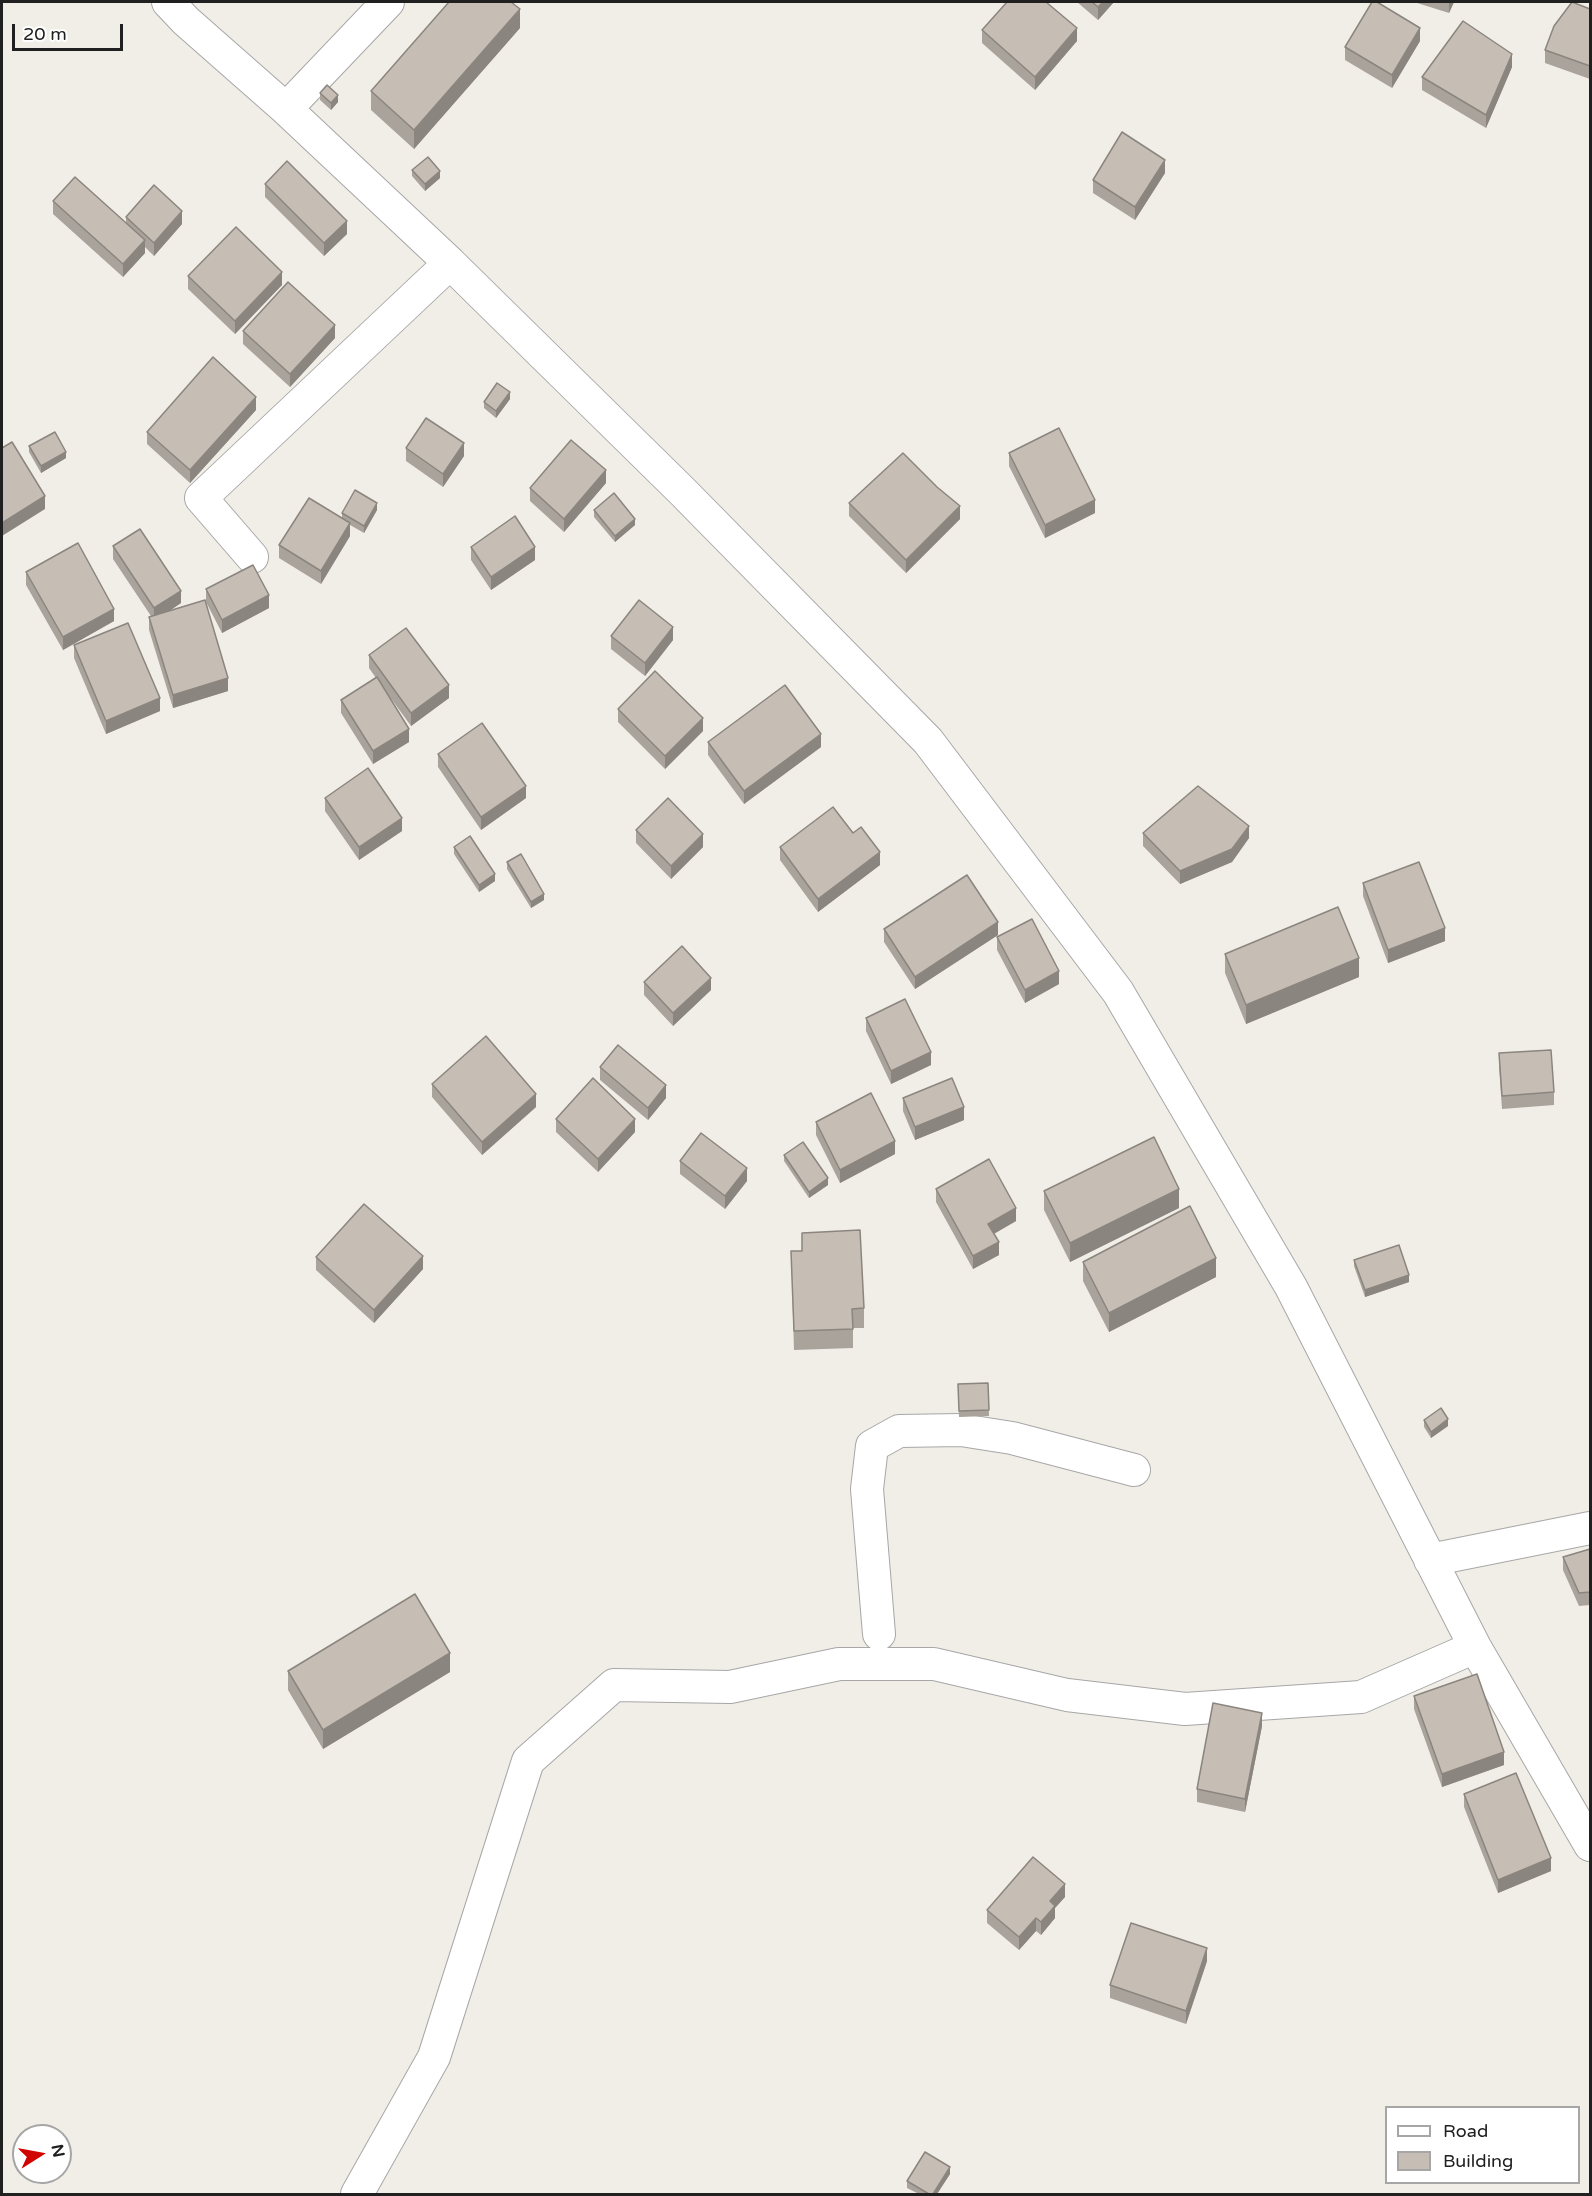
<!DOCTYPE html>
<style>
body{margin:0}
#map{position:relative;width:1592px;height:2196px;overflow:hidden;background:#f1eee7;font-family:"Varela Round",sans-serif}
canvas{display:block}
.frame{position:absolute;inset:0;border:3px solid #202020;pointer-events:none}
.legend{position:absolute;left:1385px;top:2106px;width:195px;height:78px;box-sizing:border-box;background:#fff;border:2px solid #a6a6a6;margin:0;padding:8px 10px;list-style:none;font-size:18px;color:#202020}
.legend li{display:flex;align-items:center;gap:12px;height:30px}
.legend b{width:30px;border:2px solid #a6a6a6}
.north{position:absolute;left:12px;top:2124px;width:60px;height:60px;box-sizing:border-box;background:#fff;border:2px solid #a6a6a6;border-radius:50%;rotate:79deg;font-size:16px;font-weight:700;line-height:24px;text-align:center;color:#202020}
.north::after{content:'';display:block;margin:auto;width:21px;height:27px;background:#d10500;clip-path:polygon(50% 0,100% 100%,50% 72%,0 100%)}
.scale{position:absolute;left:12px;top:24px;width:111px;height:27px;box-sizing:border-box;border:3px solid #202020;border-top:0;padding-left:8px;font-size:18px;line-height:21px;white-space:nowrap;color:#202020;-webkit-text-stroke:4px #fff;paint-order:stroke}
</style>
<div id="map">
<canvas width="1592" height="2196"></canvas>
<div class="frame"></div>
<ul class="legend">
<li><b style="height:8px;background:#fff"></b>Road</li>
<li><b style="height:16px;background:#c6beb5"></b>Building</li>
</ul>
<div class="north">N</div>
<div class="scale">20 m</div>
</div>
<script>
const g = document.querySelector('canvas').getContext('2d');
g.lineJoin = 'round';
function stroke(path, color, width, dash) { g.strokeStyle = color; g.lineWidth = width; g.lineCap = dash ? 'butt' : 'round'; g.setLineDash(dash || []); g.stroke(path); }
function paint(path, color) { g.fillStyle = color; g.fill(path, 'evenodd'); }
const street = new Path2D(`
 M168,2L186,21L286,109L450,263L682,491L928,741L1118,992L1291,1287L1475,1647L1590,1845
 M286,109L388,2
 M252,557L201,498L450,263
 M1430,1560L1590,1528
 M879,1634L867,1489L872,1446L899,1431L961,1430L1012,1438L1134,1470
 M357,2194L434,2057L528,1761L614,1685L730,1687L839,1664H934L1067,1695L1185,1709L1361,1697L1475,1647`);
const wall = new Path2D(`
 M1077,2H1114L1098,20Z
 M1414,2H1454L1449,13Z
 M1590,9V79L1545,63V50Z
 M520,28L414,149L371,110V91Z
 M982,30L1077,41L1035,90L982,43Z
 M1420,41L1392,88L1345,60V47Z
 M1512,67L1486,128L1422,90V77Z
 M320,93L338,102L331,110L320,100Z
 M412,170L440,178L425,191L412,176Z
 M1165,173L1135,220L1093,193V180Z
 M265,184L347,234L324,256L265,197Z
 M53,201L126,223V217L182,224L154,256L145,247V253L123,277L53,214Z
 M188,276L282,285L235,334L188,289Z
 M243,331L335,338L290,387L243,344Z
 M510,399L496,418L484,408V402Z
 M256,410L190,483L147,444V432Z
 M29,446L66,458L41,473L29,452Z
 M406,448L464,456L443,487L406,461Z
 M1009,453L1095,513L1045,538L1009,466Z
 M606,483L564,532L530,501V488Z
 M849,503L960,519L906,573L849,516Z
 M377,510L364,533L350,525V536L321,584L279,558V545L342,518V513Z
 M594,510L635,525L615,542L594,517Z
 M113,546L181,603L171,610L228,691L173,708L149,630V617L151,616L113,559Z
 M471,547L535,560L491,590L471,560Z
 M26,572L114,621L63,650L26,585Z
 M206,589L269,608L222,633L206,602Z
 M611,636L673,640L645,676L611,649Z
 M74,645L160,711L106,734L74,658Z
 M369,655L449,698L411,726L387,693L409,742L373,764L341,713V700L376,678L369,668Z
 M618,709L703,731L665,769L618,722Z
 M708,742L821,747L744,804L708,755Z
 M438,754L526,798L481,830L438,767Z
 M325,798L402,831L359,860L325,811Z
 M636,830L703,847L671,879L636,843Z
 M853,833L880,865L818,912L780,860V847Z
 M1143,833L1249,838L1232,862L1180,884L1143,846Z
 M454,847L495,881L479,892L454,854Z
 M507,862L544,900L531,908L507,869Z
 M1363,883L1445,941L1388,963L1363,896Z
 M884,929L998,935L915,989L884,942Z
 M997,937L1059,984L1025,1003L997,950Z
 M1225,954L1359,977L1246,1024L1225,973Z
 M644,982L711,990L673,1026L644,995Z
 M866,1018L931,1065L891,1084L866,1031Z
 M1499,1053L1554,1092V1105L1502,1109L1499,1066Z
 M600,1067L666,1098L648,1120L600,1080Z
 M432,1084L536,1107L482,1155L432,1097Z
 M903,1098L964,1120L915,1140L903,1111Z
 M556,1119L635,1132L598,1172L556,1132Z
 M816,1122L895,1154L840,1183L816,1135Z
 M784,1155L828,1185L809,1198L784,1161Z
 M680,1161L747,1181L725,1209L680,1174Z
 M936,1189L1016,1221L994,1234L999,1255L973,1269L936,1202Z
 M1044,1191L1179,1208L1070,1262L1044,1210Z
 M791,1251L864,1308V1328H853V1348L794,1350Z
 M316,1257L423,1269L374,1323L316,1270Z
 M1354,1260L1409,1282L1365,1297L1354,1266Z
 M1083,1262L1216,1277L1109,1332L1083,1281Z
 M988,1383L989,1416L959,1417L958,1384Z
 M1424,1420L1448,1426L1431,1438L1424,1427Z
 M1590,1549V1605L1579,1606L1563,1570V1557Z
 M288,1671L450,1672L323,1749L288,1690Z
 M1414,1696L1504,1765L1442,1787L1414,1709Z
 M1262,1726L1245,1812L1197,1802V1789Z
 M1464,1794L1551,1871L1498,1893L1464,1807Z
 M1065,1897L1055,1908V1918L1041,1935L1036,1931L1019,1950L987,1923V1910Z
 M1207,1961L1186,2024L1110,1998V1985Z
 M950,2174L937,2194H919L907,2188V2181Z`);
const shadedWall = new Path2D(`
 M1103,2H1114L1098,20V7Z
 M1449,2H1454L1449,13Z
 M520,9V28L414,149V130Z
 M1077,28V41L1035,90V77Z
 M1420,28V41L1392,88V75Z
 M1512,54V67L1486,128V115Z
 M338,95V102L331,110V103Z
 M1165,160V173L1135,220V207Z
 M440,171V178L425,191V184Z
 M182,211V224L154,256V243Z
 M347,221V234L324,256V243Z
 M145,240V253L123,277V264Z
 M282,272V285L235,334V321Z
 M335,325V338L290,387V374Z
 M510,392V399L496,418V411Z
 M256,397V410L190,483V470Z
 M464,443V456L443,487V474Z
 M66,452V458L41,473V466Z
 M606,470V483L564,532V519Z
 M45,496V509L2,536V523Z
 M1095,500V513L1045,538V525Z
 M377,503V510L364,533V526Z
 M960,506V519L906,573V560Z
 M635,519V525L615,542V536Z
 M350,523V536L321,584V571Z
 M535,547V560L491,590V577Z
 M181,591V603L154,621V608Z
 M269,595V608L222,633V620Z
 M114,609V621L63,650V637Z
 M673,627V640L645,676V663Z
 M228,678V691L173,708V695Z
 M449,685V698L411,726V713Z
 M160,698V711L106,734V721Z
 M703,718V731L665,769V756Z
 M409,729V742L373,764V751Z
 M821,734V747L744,804V791Z
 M526,786V798L481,830V817Z
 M402,818V831L359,860V847Z
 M1249,826V838L1232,862L1180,884V871Z
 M703,834V847L671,879V866Z
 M880,852V865L818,912V899Z
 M495,874V881L479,892V885Z
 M544,894V900L531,908V902Z
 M998,922V935L915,989V977Z
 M1445,928V941L1388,963V950Z
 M1359,958V977L1246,1024V1005Z
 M1059,971V984L1025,1003V990Z
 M711,978V990L673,1026V1013Z
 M931,1052V1065L891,1084V1071Z
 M666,1085V1098L648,1120V1108Z
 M536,1094V1107L482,1155V1142Z
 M964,1107V1120L915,1140V1127Z
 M635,1119V1132L598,1172V1159Z
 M895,1141V1154L840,1183V1170Z
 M747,1168V1181L725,1209V1196Z
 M828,1178V1185L809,1198V1192Z
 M1179,1189V1208L1070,1262V1243Z
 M1016,1208V1221L988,1237V1224Z
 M999,1242V1255L973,1269V1256Z
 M423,1256V1269L374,1323V1310Z
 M1216,1258V1277L1109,1332V1313Z
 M1409,1275V1282L1365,1297V1290Z
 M1448,1419V1426L1431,1438V1432Z
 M450,1653V1672L323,1749V1730Z
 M1262,1713V1726L1245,1812V1799Z
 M1504,1752V1765L1442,1787V1774Z
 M1551,1858V1871L1498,1893V1880Z
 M1065,1884V1897L1055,1908V1918L1041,1935V1922L1050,1901Z
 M1036,1918V1931L1019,1950V1937Z
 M1207,1948V1961L1186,2024V2011Z
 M950,2167V2174L937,2194H933Z`);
const building = new Path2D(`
 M449,2H511L520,9L414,130L371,91Z
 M1007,2H1046L1077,28L1035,77L982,30Z
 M1092,2H1103L1098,7Z
 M1372,2H1377L1420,28L1392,75L1345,47Z
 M1572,2L1590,9V66L1545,50L1554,26Z
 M1463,21L1512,54L1486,115L1422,77Z
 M327,85L338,95L331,103L320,93Z
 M1122,132L1165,160L1135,207L1093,180Z
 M428,157L440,171L425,184L412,170Z
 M287,161L347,221L324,243L265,184Z
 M75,177L145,240L123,264L53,201Z
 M154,185L182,211L154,243L126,217Z
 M236,227L282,272L235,321L188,276Z
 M288,282L335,325L290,374L243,331Z
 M213,357L256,397L190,470L147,432Z
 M497,383L510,392L496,411L484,402Z
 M426,418L464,443L443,474L406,448Z
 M1059,428L1095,500L1045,525L1009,453Z
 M55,432L66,452L41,466L29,446Z
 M571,440L606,470L564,519L530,488Z
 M12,442L45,496L2,523V448Z
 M903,453L937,487L960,506L906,560L849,503Z
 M355,490L377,503L364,526L342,513Z
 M614,493L635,519L615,536L594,510Z
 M309,498L350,523L321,571L279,545Z
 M515,516L535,547L491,577L471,547Z
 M140,529L181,591L154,608L113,546Z
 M78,543L114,609L63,637L26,572Z
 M253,565L269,595L222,620L206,589Z
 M205,600L228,678L173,695L149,617Z
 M639,600L673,627L645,663L611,636Z
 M128,623L160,698L106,721L74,645Z
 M406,628L449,685L411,713L369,655Z
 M655,671L703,718L665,756L618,709Z
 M377,677L409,729L373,751L341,700Z
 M785,685L821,734L744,791L708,742Z
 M482,723L526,786L481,817L438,754Z
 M368,768L402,818L359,847L325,798Z
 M1198,786L1249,826L1232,849L1180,871L1143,833Z
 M668,798L703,834L671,866L636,830Z
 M833,807L853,833L861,827L880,852L818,899L780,847Z
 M470,836L495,874L479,885L454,847Z
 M521,854L544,894L531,902L507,862Z
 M1419,862L1445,928L1388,950L1363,883Z
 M967,875L998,922L915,977L884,929Z
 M1338,907L1359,958L1246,1005L1225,954Z
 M1032,919L1059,971L1025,990L997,937Z
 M682,946L711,978L673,1013L644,982Z
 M905,999L931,1052L891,1071L866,1018Z
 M486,1036L536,1094L482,1142L432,1084Z
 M618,1045L666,1085L648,1108L600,1067Z
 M1551,1050L1554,1092L1502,1096L1499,1053Z
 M593,1078L635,1119L598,1159L556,1119Z
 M952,1078L964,1107L915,1127L903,1098Z
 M871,1093L895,1141L840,1170L816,1122Z
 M701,1133L747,1168L725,1196L680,1161Z
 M1154,1137L1179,1189L1070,1243L1044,1191Z
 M803,1142L828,1178L809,1192L784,1155Z
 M989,1159L1016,1208L988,1224L999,1242L973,1256L936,1189Z
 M364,1204L423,1256L374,1310L316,1257Z
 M1190,1206L1216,1258L1109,1313L1083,1262Z
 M860,1230L864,1308L852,1309L853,1329L794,1331L791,1251H802V1233Z
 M1399,1245L1409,1275L1365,1290L1354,1260Z
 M988,1383L989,1410L959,1411L958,1384Z
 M1441,1408L1448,1419L1431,1432L1424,1420Z
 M1590,1549V1592L1579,1593L1563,1557Z
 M415,1594L450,1653L323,1730L288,1671Z
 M1477,1674L1504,1752L1442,1774L1414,1696Z
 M1213,1703L1262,1713L1245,1799L1197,1789Z
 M1516,1773L1551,1858L1498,1880L1464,1794Z
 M1033,1857L1065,1884L1050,1901L1055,1906L1041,1922L1036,1918L1019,1937L987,1910Z
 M1131,1923L1207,1948L1186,2011L1110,1985Z
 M925,2152L950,2167L933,2194H929L907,2181Z`);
stroke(street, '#a7a7a7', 34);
stroke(street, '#fff', 32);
paint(wall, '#aaa39c');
paint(shadedWall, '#8b857f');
paint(building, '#c6beb5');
stroke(building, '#8b857f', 1.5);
</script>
